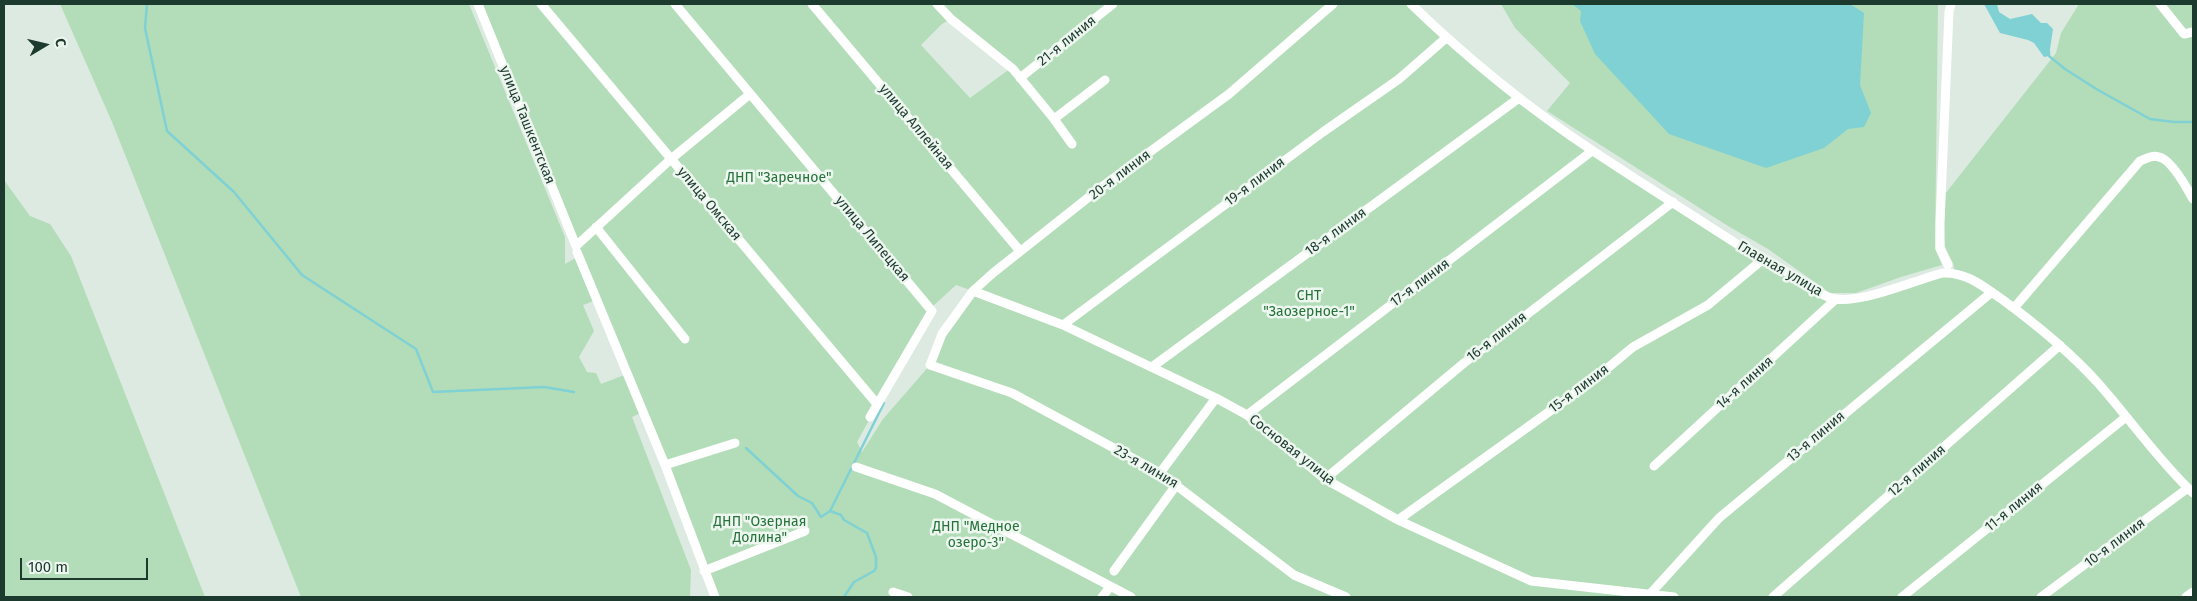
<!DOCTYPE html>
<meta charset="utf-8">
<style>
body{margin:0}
#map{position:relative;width:2197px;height:601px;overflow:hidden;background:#dceae2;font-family:"Fira Sans",sans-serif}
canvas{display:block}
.frame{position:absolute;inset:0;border:5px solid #1d3a2f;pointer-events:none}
.north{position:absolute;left:20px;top:20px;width:50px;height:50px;-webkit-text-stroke:4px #edf7f0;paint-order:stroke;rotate:81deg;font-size:14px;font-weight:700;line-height:20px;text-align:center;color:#1d3a2f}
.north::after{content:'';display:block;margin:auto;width:18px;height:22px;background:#1d3a2f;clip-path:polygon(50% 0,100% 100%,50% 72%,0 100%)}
.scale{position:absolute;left:20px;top:558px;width:128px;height:22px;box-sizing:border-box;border:2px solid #1d3a2f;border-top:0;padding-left:6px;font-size:15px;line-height:18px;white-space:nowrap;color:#1d3a2f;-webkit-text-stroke:4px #edf7f0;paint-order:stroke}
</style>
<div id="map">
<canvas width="2197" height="601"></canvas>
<div class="frame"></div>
<div class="north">С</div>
<div class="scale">100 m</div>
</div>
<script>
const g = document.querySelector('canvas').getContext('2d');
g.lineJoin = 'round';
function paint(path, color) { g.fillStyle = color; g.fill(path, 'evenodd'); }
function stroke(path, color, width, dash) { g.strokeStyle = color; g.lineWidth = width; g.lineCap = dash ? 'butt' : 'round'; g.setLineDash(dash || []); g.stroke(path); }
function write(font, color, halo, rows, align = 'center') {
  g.font = font + ' "Fira Sans",sans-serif'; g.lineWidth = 5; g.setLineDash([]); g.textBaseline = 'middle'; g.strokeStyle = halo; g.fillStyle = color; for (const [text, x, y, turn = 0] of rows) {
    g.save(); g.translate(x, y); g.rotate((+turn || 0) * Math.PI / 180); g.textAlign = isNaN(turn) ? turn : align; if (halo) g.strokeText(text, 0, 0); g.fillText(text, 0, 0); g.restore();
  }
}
const green = new Path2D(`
 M60,4H469L565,237V264L579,256L478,4H1411L1519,98L1673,202L1836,299L1955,272L1953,263L1945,247L1943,227L1945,194L2056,53L2061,33L2079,4H2193V597H715L643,412L632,417L691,570L690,597H301L112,122ZM951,19L1011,68L970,98L921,45L942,24ZM956,285L973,291L942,334L930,365L883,419L862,452L857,442L931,308ZM597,300L627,374L601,384L596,373L587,372L579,357L594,331L583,305Z
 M1501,4H1938L1935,249L1942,265L1901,277L1856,293H1830L1768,249L1728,226L1547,111L1570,83L1515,28Z
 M4,180L30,216L50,224L71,256L205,597H4Z`);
const water = new Path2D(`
 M1572,4H1850L1864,13L1860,85L1871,113L1864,127L1848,129L1824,148L1766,168L1669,134L1595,54L1580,21L1581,11Z
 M1984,4H1997L1999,12L2010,19L2032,14L2041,23H2047L2053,29L2049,56L2044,57L2034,43L2028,40L2000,33Z`);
const stream = new Path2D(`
 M147,4L145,28L167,131L234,192L302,275L416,349L433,392L544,387L574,392
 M2049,52V56L2065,69L2098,90L2150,119L2174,122H2193
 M746,448L798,496L812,503L821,517L830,511L841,515L844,520L867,533L876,557V568L874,571L854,582L844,597
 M830,511L884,403`);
const street = new Path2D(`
 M478,4L576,246L671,159L750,94
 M541,4L877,404
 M675,4L932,311L870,417
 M812,4L1020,251
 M937,4L951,19L1013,69L1054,119L1072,144
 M1333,4L1229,94L1099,189L993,273L973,291L942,334L930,365L1012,393L1160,473L1294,575L1346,597
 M1411,4C1467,58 1528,108 1593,151C1649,188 1706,224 1762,260C1787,267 1804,288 1828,297C1854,308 1914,280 1943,273C1967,272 1984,287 2003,300C2037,325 2070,352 2098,383C2130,419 2158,460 2193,493
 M2160,4L2184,34L2193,32
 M1020,78L1113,4
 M1054,119L1105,80
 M596,227L685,339
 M577,252L665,465L715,597
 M1948,265L1940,248V223L1949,12L1951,4
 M973,291L1063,325L1216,398L1247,415L1325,479L1398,520L1531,581L1674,597
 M2014,308L2140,161C2147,158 2152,155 2159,157C2171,159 2187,188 2193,199
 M1063,325L1323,132L1399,79L1446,38
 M1152,367L1519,98
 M1247,415L1592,151
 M665,465L735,443
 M1654,466L1836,299
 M856,467L935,494L1131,597
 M1160,473L1216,398
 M1325,479L1464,363L1673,202
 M1398,520L1592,381L1633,347L1708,305L1762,260
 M704,571L805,531
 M1114,571L1177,484
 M893,592L908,597
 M1651,593L1719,518L1992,292
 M1102,597L1110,587
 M1773,597L2060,345
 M1902,597L2126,417
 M2041,597L2188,488
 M2186,597L2193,592`);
const streetNames = [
 ["21-я линия",1067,41,-39],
 ["улица Ташкентская",527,125,68],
 ["улица Аллейная",916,127,50],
 ["20-я линия",1120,175,-37],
 ["19-я линия",1255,182,-37],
 ["улица Омская",709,204,50],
 ["18-я линия",1336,232,-36],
 ["улица Липецкая",872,239,50],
 ["Главная улица",1780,269,30],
 ["17-я линия",1420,283,-37],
 ["16-я линия",1497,337,-38],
 ["14-я линия",1745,383,-42],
 ["15-я линия",1579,389,-37],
 ["13-я линия",1816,437,-40],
 ["Сосновая улица",1292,450,38],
 ["23-я линия",1146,467,30],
 ["12-я линия",1917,471,-41],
 ["11-я линия",2014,507,-39],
 ["10-я линия",2115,543,-37]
];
const parkNames = [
 ["ДНП \"Заречное\"",779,178],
 ["СНТ",1309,296],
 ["\"Заозерное-1\"",1309,312],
 ["ДНП \"Озерная",760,522],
 ["Долина\"",760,538],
 ["ДНП \"Медное",976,527],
 ["озеро-3\"",976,543]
];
paint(green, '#b3ddb9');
paint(water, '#7fd1d4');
stroke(stream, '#7fd1d4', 2.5);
stroke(street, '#fff', 9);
write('14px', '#1d3a2f', '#edf7f0', streetNames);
write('14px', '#25733a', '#edf7f0', parkNames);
</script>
